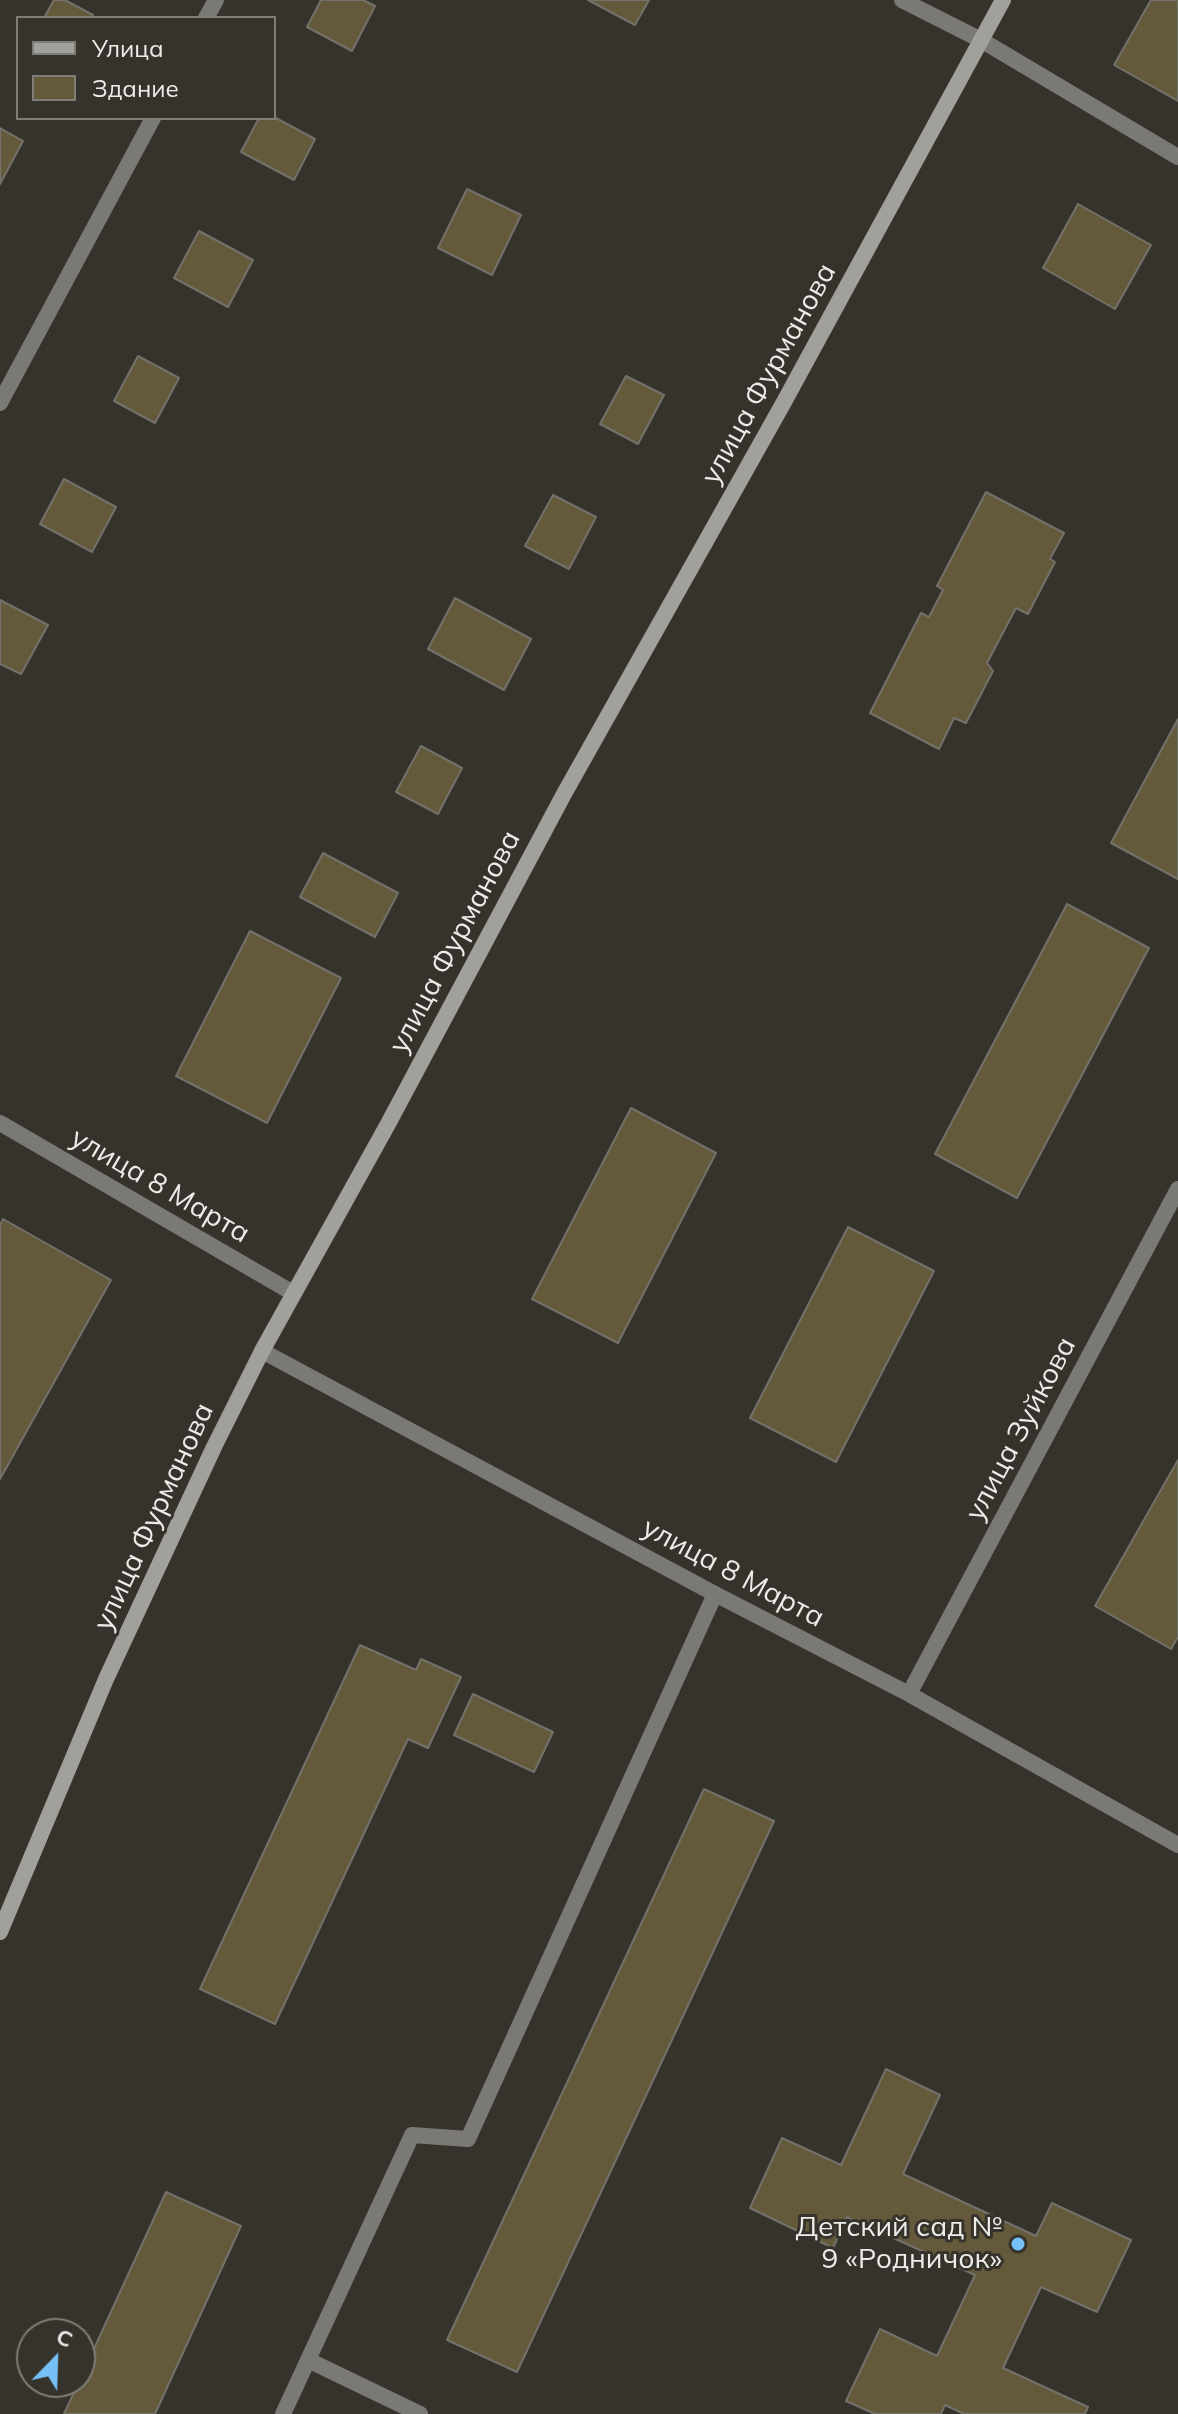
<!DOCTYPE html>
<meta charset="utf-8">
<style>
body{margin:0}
#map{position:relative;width:1178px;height:2414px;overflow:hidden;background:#35332c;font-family:Mulish,sans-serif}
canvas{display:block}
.legend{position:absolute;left:16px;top:16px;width:260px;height:104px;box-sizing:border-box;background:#35332c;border:2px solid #7f7d77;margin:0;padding:10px 14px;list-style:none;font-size:24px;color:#edece8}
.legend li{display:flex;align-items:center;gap:16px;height:40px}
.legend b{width:40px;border:2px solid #7f7d77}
.north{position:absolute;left:16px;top:2318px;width:80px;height:80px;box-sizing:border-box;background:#35332c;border:2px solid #7f7d77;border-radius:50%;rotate:23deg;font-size:22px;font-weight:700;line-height:32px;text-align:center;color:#edece8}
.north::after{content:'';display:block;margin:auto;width:28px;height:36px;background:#76c0f7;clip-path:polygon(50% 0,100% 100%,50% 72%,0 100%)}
</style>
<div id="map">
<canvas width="1178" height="2414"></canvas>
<ul class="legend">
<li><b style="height:10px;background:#a2a09b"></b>Улица</li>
<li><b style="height:22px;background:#645a3b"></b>Здание</li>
</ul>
<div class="north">С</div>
</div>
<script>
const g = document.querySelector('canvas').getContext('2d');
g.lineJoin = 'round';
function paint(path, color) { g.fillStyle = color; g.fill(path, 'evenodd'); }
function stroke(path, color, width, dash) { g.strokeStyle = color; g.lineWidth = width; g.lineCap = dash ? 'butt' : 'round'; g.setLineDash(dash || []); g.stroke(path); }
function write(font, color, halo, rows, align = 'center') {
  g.font = font + ' Mulish,sans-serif'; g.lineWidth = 6; g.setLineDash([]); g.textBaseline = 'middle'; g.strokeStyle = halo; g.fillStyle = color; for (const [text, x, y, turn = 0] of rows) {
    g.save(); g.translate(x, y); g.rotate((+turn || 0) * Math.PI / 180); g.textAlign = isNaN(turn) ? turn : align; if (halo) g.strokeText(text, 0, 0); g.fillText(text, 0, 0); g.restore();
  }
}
const building = new Path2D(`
 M54,0H65L93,15L91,18H44Z
 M321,0H363L375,6L352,51L307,27Z
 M588,0H649L635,25Z
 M1151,0H1178V101L1114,65Z
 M274,117L315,139L294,180L241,152L259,118Z
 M0,128L23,141L0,184Z
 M467,189L521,215L492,275L438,248Z
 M1078,204L1151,245L1115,309L1043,268Z
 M199,231L253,260L228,307L174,278Z
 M138,356L179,378L155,423L114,401Z
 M626,376L664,395L638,444L600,424Z
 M64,479L116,507L92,552L40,524Z
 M986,492L1064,533L1050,559L1055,562L1028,614L1016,608L987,663L993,671L966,723L954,718L939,749L870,713L921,613L929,617L943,590L937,586Z
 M553,495L596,517L569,569L525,546Z
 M455,598L531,639L504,690L428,649Z
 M0,600L48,625L21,674L0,664Z
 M1178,719V879L1111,843Z
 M421,746L462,768L438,814L396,792Z
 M323,853L398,893L375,937L300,897Z
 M1067,904L1149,948L1017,1198L935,1154Z
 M250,931L341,978L267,1123L176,1076Z
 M631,1108L716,1153L618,1343L532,1299Z
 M3,1219L111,1280L0,1479V1225Z
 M848,1227L934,1271L836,1462L750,1418Z
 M1178,1460V1637L1171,1649L1095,1606Z
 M360,1645L416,1670L421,1659L461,1677L428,1748L408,1739L275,2024L200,1989Z
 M473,1694L553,1732L534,1772L454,1735Z
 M704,1789L774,1821L517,2372L447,2340Z
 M886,2069L940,2095L903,2174L1036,2236L1052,2203L1131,2240L1097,2312L1041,2287L1003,2368L1088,2407L1085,2414H964L945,2405L941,2414H875L846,2401L880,2329L937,2356L975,2275L847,2217L833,2248L750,2208L782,2138L841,2165Z
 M166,2192L241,2226L155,2414H64Z`);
const service = new Path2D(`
 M308,2360L420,2414
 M283,2414L412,2135L468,2139L715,1594`);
const minor = new Path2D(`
 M902,0L981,40L1178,157
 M206,18L216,0
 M0,403L153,118
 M0,1123L293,1293
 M262,1351L715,1594L909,1694L1178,1845
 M909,1694L1178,1189`);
const secondary = new Path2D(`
 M0,1932L106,1679L214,1447L262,1351L388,1124L564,794L784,402L1003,0`);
const markers = [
 [1018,2244,8,"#76c0f7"]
];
const streetNames = [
 ["улица Фурманова",769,374,-61],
 ["улица Фурманова",455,942,-62],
 ["улица 8 Марта",160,1186,30],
 ["улица Зуйкова",1021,1429,-62],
 ["улица Фурманова",154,1517,-65],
 ["улица 8 Марта",733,1573,28]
];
const poiNames = [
 ["Детский сад №",1002,2228],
 ["9 «Родничок»",1002,2260]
];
paint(building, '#645a3b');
stroke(building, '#73716a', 2);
stroke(service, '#7a7975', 16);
stroke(minor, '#7a7975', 16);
stroke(secondary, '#a2a09b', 16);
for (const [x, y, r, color] of markers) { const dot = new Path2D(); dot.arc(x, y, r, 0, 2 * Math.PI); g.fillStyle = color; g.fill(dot); stroke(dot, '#35332c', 3); }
write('28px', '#edece8', '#35332c', streetNames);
write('28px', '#edece8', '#35332c', poiNames, 'right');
</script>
